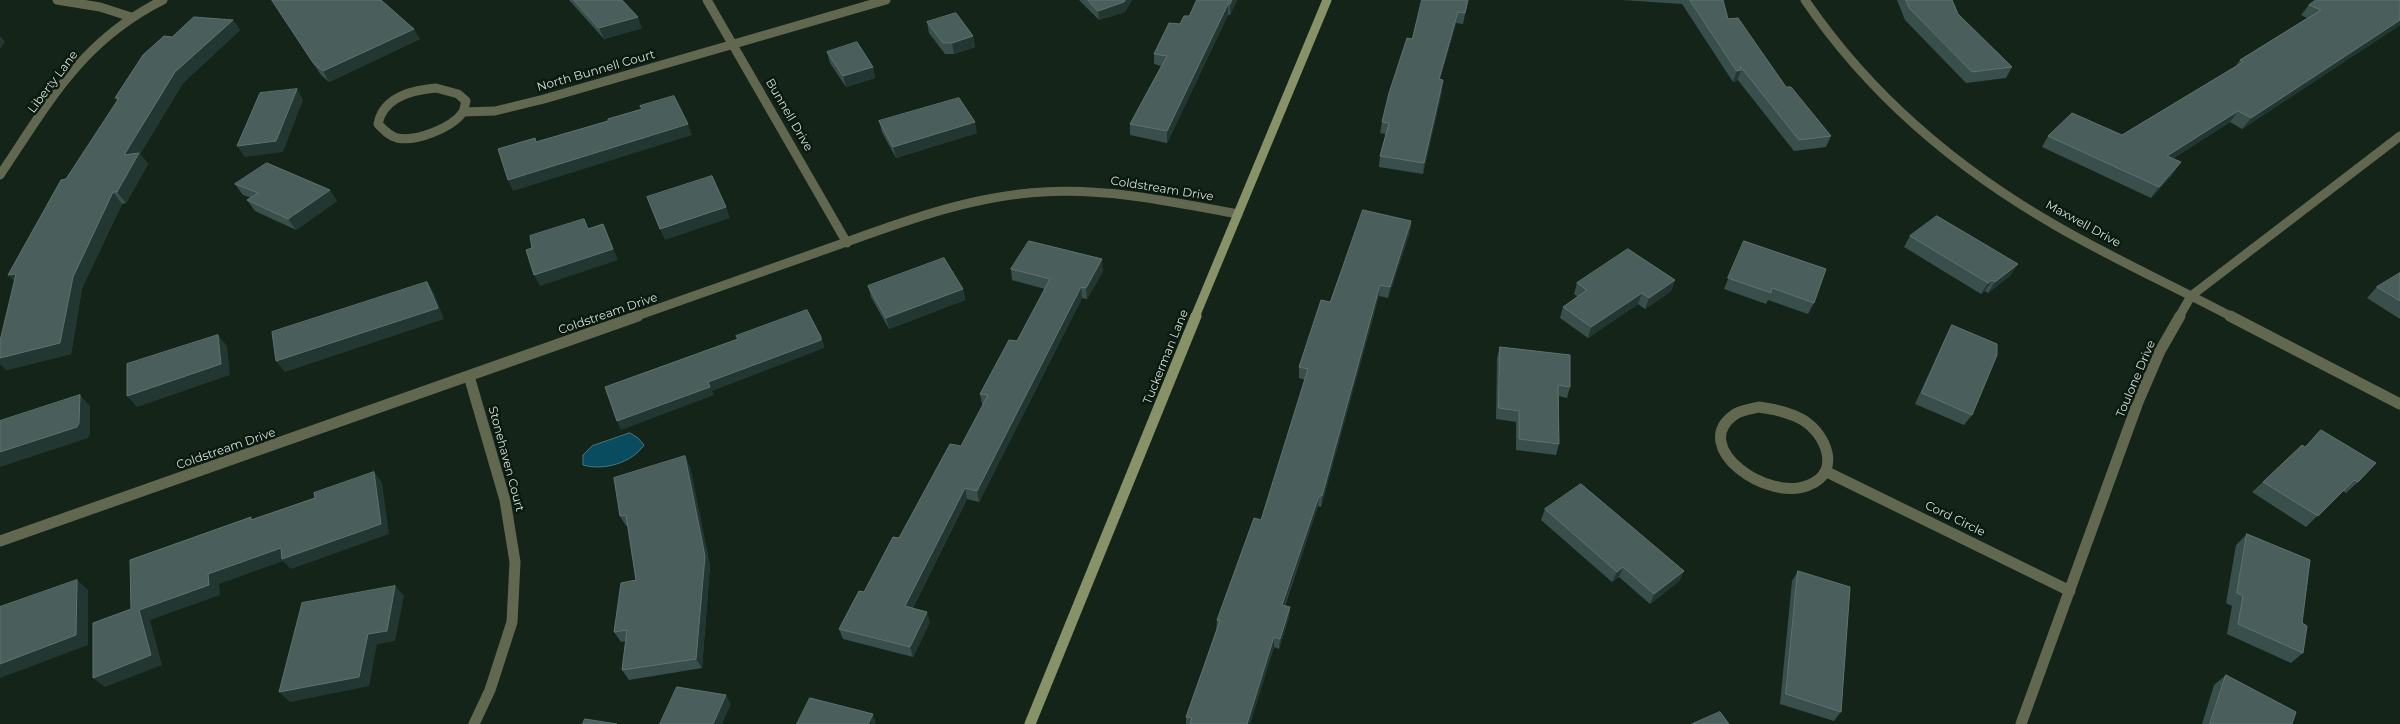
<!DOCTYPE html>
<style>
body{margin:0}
canvas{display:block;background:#142419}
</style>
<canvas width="2400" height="724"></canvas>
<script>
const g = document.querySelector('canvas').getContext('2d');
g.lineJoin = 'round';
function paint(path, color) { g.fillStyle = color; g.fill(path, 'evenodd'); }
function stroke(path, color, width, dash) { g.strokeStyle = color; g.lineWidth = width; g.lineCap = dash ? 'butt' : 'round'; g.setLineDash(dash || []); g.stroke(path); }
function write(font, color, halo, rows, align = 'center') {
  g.font = font + ' Montserrat,sans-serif'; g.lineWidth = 5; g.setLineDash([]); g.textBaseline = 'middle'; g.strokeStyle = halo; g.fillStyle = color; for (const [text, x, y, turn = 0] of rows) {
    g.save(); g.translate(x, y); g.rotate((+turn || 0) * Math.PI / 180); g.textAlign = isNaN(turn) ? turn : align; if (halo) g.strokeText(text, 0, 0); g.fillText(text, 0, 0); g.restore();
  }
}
const water = new Path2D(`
 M630,433L638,438L644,445C632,463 603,471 583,465V455L592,446Z`);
const minorFar1 = new Path2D(`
 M57,0L100,7L131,17
 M707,0L847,243
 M1805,0C1871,97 1958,170 2060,228C2116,260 2175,287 2232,317
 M436,88L458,94L466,101C465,104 464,110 463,112C452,128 416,142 397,138C389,136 384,130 378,124C383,97 412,90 436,88Z
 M463,112L495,111L544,99L886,0
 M0,175C49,102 81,41 163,0
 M634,317C702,293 770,269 838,245C905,221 971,196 1043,192C1108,188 1174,202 1238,214
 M2179,317L2191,296L2400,136`);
const minor = new Path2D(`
 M2230,316L2400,404
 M469,376L505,500L515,562L512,622L490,690L474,724
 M1759,407C1774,409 1789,412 1803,420C1826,434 1842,472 1809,485C1768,503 1689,447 1734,415C1740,410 1751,409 1759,407Z
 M1827,472L2070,591
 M0,541L638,316
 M2021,724L2138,402L2160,351L2180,316`);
const secondaryFar1 = new Path2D(`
 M1195,317L1327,0`);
const secondary = new Path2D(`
 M1030,724L1196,316`);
const wall = new Path2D(`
 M272,0H381L420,39L329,82L321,75Z
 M569,0H622L642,28L604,39Z
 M1079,0H1132L1125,12L1099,20Z
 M1197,0H1237L1230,15H1228L1167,143L1130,135V124L1161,66L1154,64V54L1180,24L1189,16Z
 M1468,0L1463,24L1456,23L1440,79L1442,91L1423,174L1379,167L1380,156L1386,134L1380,133L1382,122L1412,39Z
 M1622,0H1723L1728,19L1786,87L1831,136L1826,147L1794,151L1737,79V81L1733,82L1682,4Z
 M1897,0H1952L1958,14L2012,67L2006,78L1966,83L1905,20Z
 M2400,0V25L2242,129L2230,122L2172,159L2173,174L2151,198L2042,147L2048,136L2122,135L2235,67L2240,60L2307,18L2301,15L2309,5Z
 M233,20L240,30L183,83L140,154L148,164L126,203L122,204L82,288L71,354L7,370L0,364V341L66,179L118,101L115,98L172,37Z
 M927,22L973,36L975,47L954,54H945L929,33Z
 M827,52L873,67L875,78L846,87L830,63Z
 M879,121L977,133L896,158L882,132Z
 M235,184L337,201L296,230L255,211L247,200L251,198L243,195Z
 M1411,221L1410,232L1388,298L1379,296L1321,507L1318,506L1285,606L1290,607L1289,617L1279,649L1274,647L1250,724H1186V717L1216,630L1217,620L1261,520L1305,380L1299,378V367Z
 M1910,236L2011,275L1988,293L1985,291L1981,294L1904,247Z
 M1744,241L1814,303L1808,314L1768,300L1766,304L1724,289Z
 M1011,269L1103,271L1087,299L1082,298L979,502L967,499L913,608L930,622L913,657L843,639L839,629L864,592L899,538L961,446L983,405L982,404L980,394L1017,341L1045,289L1012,280Z
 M2400,273V319L2367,298L2377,287Z
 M1675,280L1671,291L1645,309L1638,304L1588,338L1560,318L1563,307L1578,297L1574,294L1577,283Z
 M868,286L963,289L965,300L889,329L871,297Z
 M1952,325L1972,415L1964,425L1915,404L1946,336Z
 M1500,347L1570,387L1567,398L1559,396V444L1556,455L1516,450V422L1496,419L1497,358Z
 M2305,447L2358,482L2346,493L2343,491L2306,527L2252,492L2263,482Z
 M690,467L710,566L702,668L629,680L622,670L626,641L621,642L614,632L636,580L628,526H626L620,516Z
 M1545,509L1684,571L1679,581L1650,604L1619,577L1612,582L1541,520Z
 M2247,534L2302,623L2303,653L2291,663L2227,634L2232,606L2226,603L2236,545Z
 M1798,571L1841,712L1834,721L1780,704L1792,581Z
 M2226,675L2292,724H2202L2214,685Z`);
const shadedWall = new Path2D(`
 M1125,0H1132L1125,12L1099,20L1098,11Z
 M1232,0H1237L1230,15V4Z
 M1228,4V15L1167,143V131Z
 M1458,12L1456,23L1437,90L1439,79Z
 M638,17L642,28L604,39L599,28Z
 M233,20L240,30L183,83L140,154L148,164L126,203L117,192L124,155L175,72Z
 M2400,20V25L2242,129L2251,118Z
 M414,29L420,39L329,82L323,71Z
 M0,36L5,42L0,49Z
 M973,36L975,47L954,54L952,43Z
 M873,67L875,78L846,87L843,76Z
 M1741,70L1737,81L1733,82L1737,71Z
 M1443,80L1442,91L1423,174L1424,163Z
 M297,89L303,100L283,152L245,157L237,146Z
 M2238,111L2230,122L2159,167L2167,156Z
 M975,122L977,133L896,158L893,147Z
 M688,124L692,135L513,191L508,180Z
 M2181,162L2173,174L2151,198L2159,187Z
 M330,190L337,201L296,230L288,219Z
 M113,192L122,204L82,288L71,354L7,370L0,364V358L73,277Z
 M726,207L730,218L665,240L660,229Z
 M1411,221L1410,232L1388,298L1390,287Z
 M603,224L618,260L540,286L534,275Z
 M1102,259L1103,271L1087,299L1086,288Z
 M2018,264L2011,275L1988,293L1995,282Z
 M16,274L19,286L8,275Z
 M1675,280L1671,291L1645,309L1649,298Z
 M1992,280L1985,291L1981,294L1988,283Z
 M427,282L434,293L444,319L285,372L276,361Z
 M1380,285L1379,296L1321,507L1322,496Z
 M1081,287L1082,298L979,502L977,491Z
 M963,289L965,300L889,329L886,318Z
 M1642,293L1638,304L1588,338L1591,327Z
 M218,335L227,346L230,375L137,407L127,396Z
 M821,337L824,345V348L712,391L708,382Z
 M710,387L714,395L621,430L617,421Z
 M80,395L90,406V434L88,438L0,467V452Z
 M685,456L690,467L710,566L702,668L696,659Z
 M374,472L382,483L389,534L291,569L283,561L219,584L220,595L150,620L162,665L105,687L93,678L139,610L208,574Z
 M965,488L967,499L909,616L905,606Z
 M1319,496L1318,506L1281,615L1282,605Z
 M1623,567L1619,577L1612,582L1617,572Z
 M1684,571L1679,581L1650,604L1654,594Z
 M77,580L88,590V645L0,678V664Z
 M395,586L404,596L395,641L377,644L369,686L290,702L279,692L368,634Z
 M1290,607L1289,617L1279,649L1280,639Z
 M927,612L930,622L913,657L910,647Z
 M1274,637V647L1250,724H1247Z
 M726,695L731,704L722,724H713Z
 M873,714L876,724H868Z`);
const building = new Path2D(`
 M272,0H381L414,29L323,71L314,64Z
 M574,0H622L638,17L599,28Z
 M1088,0H1125L1124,2L1098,11Z
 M1197,0H1232L1230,4H1228L1167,131L1130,124L1167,56L1154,54L1169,23L1180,24L1184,16H1189Z
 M1422,0H1468L1465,13L1458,12L1439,79L1443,80L1424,163L1380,156L1389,123L1382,122L1389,93L1407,38L1412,39Z
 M1690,0H1723L1728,19L1738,18L1786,87H1791L1831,136L1799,140L1740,66L1741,70L1737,71Z
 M1906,0H1952L1958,14L2012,67L1972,72L1910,9Z
 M2316,0H2400V20L2251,118L2238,111L2167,156L2181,162L2159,187L2048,136L2072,113L2122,135L2243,62L2240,60L2321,10L2309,5Z
 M956,13L973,36L952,43H943L927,22Z
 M194,17L233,20L175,72L124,155L139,153L117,192H113L73,277L60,343L0,358V341L16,274L8,275L61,180L66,179L119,98H115L143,55L164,36L172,37Z
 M857,42L873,67L843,76L827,52Z
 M297,89L276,141L237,146L260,93Z
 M674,96L688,124L508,180L498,149L535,138L536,142L608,121V119L642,109L640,106Z
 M959,98L975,122L893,147L879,121Z
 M267,163L330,190L288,219L247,200L258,193L235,184Z
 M712,176L726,207L660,229L647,197Z
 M1363,210L1411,221L1390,287L1380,285L1322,496H1319L1282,605L1290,607L1280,639L1274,637L1247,724H1190L1192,718L1186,717L1220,621L1217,620L1254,518L1261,520L1308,369L1299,367L1321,300L1330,302Z
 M1937,216L2018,264L1995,282L1992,280L1988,283L1910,236Z
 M584,219L588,229L603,224L613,249L534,275L526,250L532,248L530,236Z
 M1029,241L1102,259L1086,288L1081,287L977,491L965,488L905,606L927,612L910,647L839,629L859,591L864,592L893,537L899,538L950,444L961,446L988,395L980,394L1009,340L1017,341L1050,279L1011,269Z
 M1744,241L1826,269L1814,303L1772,288L1771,293L1728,278Z
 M1628,249L1675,280L1649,298L1642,293L1591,327L1563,307L1587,290L1577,283Z
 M944,258L963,289L886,318L868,286Z
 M2400,273V301L2377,287Z
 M427,282L438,308L276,361L272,332Z
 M807,310L821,337V340L708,382L710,387L617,421L605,387L738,339L736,336Z
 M1952,325L1997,344V355L1972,415L1922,393Z
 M218,335L221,364L127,396V364Z
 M1500,347L1570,355V387L1558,385L1559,444L1519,439V411L1499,408Z
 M80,395L79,423L77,427L0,452V421Z
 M2321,430L2376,463L2358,482L2354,480L2318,516L2263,482L2302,445L2305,447Z
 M685,456L705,556L696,659L622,670L627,630L614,632L621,583L636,580L626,515L620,516L614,478Z
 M374,472L381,524L282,559L281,548L208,574L209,585L139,610L151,655L93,678V623L131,609L130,560L251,517V520L315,498L314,493Z
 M1581,484L1684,571L1654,594L1623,567L1617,572L1545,509Z
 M2247,534L2310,560L2302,623L2307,626L2303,653L2238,624L2243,596L2237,593Z
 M1798,571L1850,587L1841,712L1786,694Z
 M77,580L76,635L0,664V607Z
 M395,586L387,631L368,634L359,677L279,692L302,603Z
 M2226,675L2296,712L2292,724H2210Z
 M677,687L726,695L713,724H660Z
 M810,698L873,714L868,724H797Z
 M1720,712L1729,724H1692Z
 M585,719L617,724H583Z`);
const streetNames = [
 ["North Bunnell Court",596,71,-16],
 ["Liberty Lane",53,82,-53],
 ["Bunnell Drive",789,115,60],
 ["Coldstream Drive",1162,189,9],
 ["Maxwell Drive",2083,224,29],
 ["Coldstream Drive",608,314,-19],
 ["Tuckerman Lane",1166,357,-68],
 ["Toulone Drive",2136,379,-67],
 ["Coldstream Drive",226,449,-19],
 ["Stonehaven Court",506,459,75],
 ["Cord Circle",1955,519,26]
];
paint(water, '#094b5f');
stroke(water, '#467783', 1);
stroke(minorFar1, '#62684f', 9);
stroke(minor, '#62684f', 11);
stroke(secondaryFar1, '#889269', 9);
stroke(secondary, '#889269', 11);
paint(wall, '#394f4c');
paint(shadedWall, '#233732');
paint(building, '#4a5e5c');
stroke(building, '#5f726f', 1);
write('12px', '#d5dfd8', '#0b1a10', streetNames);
</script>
